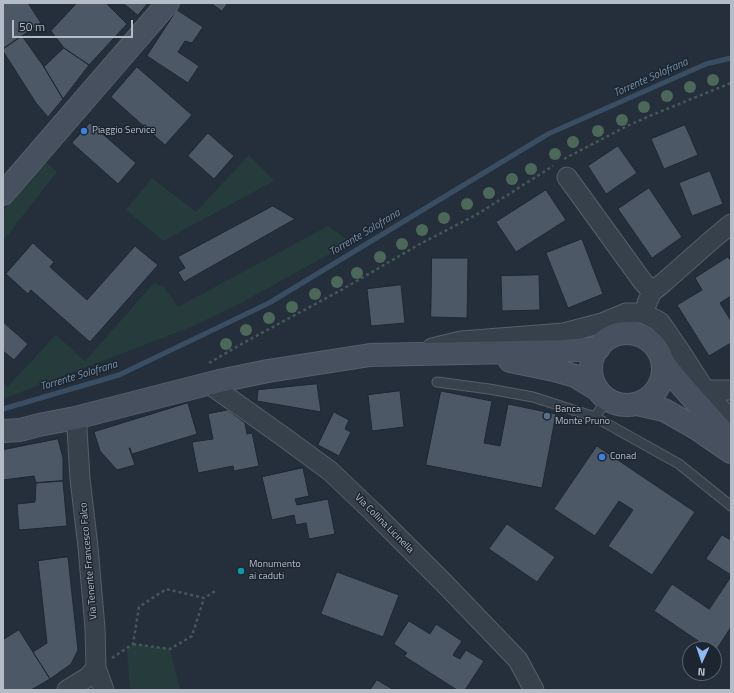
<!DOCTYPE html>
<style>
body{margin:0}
#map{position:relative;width:734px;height:693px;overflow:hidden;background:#242f3b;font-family:"Titillium Web",sans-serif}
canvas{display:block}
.frame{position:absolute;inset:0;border:4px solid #b3bcc7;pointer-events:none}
.north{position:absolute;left:682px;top:641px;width:40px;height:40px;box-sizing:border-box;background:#1d2630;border:1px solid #59626c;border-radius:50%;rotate:183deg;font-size:11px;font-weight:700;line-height:16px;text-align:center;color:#b3bcc7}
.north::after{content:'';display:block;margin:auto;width:14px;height:18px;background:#8cbaf3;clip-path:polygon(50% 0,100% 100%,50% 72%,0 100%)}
.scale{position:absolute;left:12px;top:20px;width:121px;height:18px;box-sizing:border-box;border:2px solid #b3bcc7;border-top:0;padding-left:5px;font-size:12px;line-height:14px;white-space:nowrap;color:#b3bcc7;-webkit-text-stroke:3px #1d2630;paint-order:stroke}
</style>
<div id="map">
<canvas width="734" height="693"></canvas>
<div class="frame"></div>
<div class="north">N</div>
<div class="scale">50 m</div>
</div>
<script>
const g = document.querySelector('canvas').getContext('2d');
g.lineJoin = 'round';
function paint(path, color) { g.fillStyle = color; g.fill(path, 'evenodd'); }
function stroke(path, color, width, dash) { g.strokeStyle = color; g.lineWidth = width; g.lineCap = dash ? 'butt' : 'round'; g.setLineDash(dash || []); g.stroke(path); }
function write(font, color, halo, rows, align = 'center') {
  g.font = font + ' "Titillium Web",sans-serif'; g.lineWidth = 3; g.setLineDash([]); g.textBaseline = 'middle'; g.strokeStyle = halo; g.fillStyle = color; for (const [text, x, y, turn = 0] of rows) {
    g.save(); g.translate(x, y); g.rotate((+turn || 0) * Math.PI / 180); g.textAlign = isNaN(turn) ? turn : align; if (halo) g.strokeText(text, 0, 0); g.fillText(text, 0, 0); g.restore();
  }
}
const green = new Path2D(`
 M249,155L274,181L163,241L126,210L152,178L196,212Z
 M46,162L57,172L3,241V211Z
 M328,226L351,242L241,303L191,327L3,399V382L8,386L56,335L85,361L154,283L164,287L178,307Z
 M133,644L170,649L180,690H130L127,650Z`);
const stream = new Path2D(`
 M3,409L119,375L269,303L548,134L706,64L731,58`);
const building = new Path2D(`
 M3,3H28L41,23L3,49Z
 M77,3H106L127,24L89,65L64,48L51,31Z
 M123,3H148L138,15Z
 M211,3H228L222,11Z
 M177,10L203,27L192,43L185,41L178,52L199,66L188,83L147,56Z
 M22,36L44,67L63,99L48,117L36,103L3,51V49Z
 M64,48L89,65L63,99L44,67Z
 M137,67L192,115L165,145L111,97Z
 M90,123L136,163L118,184L72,143Z
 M685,125L698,155L664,169L651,139Z
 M208,133L234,156L214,179L188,156Z
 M618,146L637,173L606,194L588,166Z
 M710,171L723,204L692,216L679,183Z
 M649,188L682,237L652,258L618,209Z
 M546,190L566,220L516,252L496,222Z
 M273,206L295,219L184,282L178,272L185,268L178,257Z
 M582,239L603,294L568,308L546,253Z
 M33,243L54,262L50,267L87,300L135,246L158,265L90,342L31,290L28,294L6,274Z
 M728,257L731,261V296L720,303L731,321V343L709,356L677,305L702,290L695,278Z
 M432,258H468L467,318L431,317Z
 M539,275L540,310L502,311L501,276Z
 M401,285L405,323L371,326L367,289Z
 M3,322L28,344L14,360L3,351Z
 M317,384L321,412L257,401L258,390Z
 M400,391L404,427L372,431L368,395Z
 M441,391L492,401L484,443L500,446L508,404L556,414L542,488L426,465Z
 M188,403L197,434L132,454L130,448H129L135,465L117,470L100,451L94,432Z
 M228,410L245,423L247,434L252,433L259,466L234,471L233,466L198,473L192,442L213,439L208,414Z
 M334,412L349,420L345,429L351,432L339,456L318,445Z
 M58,439L63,458V481L36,483L34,476L3,480V450Z
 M597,446L695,512L652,575L608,546L633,510L619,501L595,536L554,509Z
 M303,468L309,496L295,499L297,505L328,499L335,534L309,539L306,523L296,525L294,515L272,520L262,477Z
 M63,481L67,526L19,530L17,504L35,502L36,483Z
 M507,524L555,557L537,582L489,549Z
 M722,535L731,540V575L706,559Z
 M68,557L78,650L71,664L50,679L33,652L47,643L38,561Z
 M337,572L399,595L383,637L321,614Z
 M731,577V627L715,652L714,649H710L654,611L672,584L709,609Z
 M409,621L430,634L436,624L462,641L453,655L460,659L466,650L484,661L465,690H457L404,656L407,653L394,644Z
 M19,630L50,679L31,690H3V640Z
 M377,680L394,690H370Z`);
const path = new Path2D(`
 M564,159L627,126L652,115L731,83
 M209,363L245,342L343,289L418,245L476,215L553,166
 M133,644L170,649L192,636L204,598
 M112,658L133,644L139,607L166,589L204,598L217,590`);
const service = new Path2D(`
 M437,382L489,389L533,397L595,417L607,399
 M595,417L679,464L731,506`);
const minor = new Path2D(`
 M567,177L643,282L652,292
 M647,303L652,292L663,283L714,238L731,224
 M603,344L614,325L624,315
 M432,348L461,341L564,333L602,323L626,313H643L660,322L680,351L705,390L731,421
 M209,384L281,435L330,471L373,512L445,584L518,660L534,690
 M705,390H731
 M96,668L104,690
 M67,690L88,677L96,668L95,628L88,547L80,479L77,429L75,418`);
const secondary = new Path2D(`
 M3,194L168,3
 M591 369a36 36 0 1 1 72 0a36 36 0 1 1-72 0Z
 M510,361L554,370L575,376L598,390
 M663,363L681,385L731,441
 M637,404L664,410L696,428L731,452
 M3,431L20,430L39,425L75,418L219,381L268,371L370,355L563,351L599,348`);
const trees = [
 [713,80],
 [690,87],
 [667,96],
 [644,107],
 [622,120],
 [598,131],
 [573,142],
 [555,154],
 [531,169],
 [512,179],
 [489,193],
 [467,204],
 [444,218],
 [422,230],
 [402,244],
 [380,257],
 [357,273],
 [337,282],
 [315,294],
 [292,307],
 [269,318],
 [246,330],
 [226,344]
];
const markers = [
 [84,131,4,"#3f7fe0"],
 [547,416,4,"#5c6f8a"],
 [602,457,4,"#3f7fe0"],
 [241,571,4,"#0f9aa8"]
];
const poiNames = [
 ["Piaggio Service",92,131],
 ["Banca",555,410],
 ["Monte Pruno",555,422],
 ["Conad",610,457],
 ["Monumento",249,565],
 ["ai caduti",249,577]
];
const streetNames = [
 ["Via Collina Licinella",384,524,45],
 ["Via Tenente Francesco Falco",89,561,-95]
];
const waterNames = [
 ["Torrente Solofrana",651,78,-24],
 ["Torrente Solofrana",365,233,-31],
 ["Torrente Solofrana",79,376,-17]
];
paint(green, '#263b3c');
stroke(stream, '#3a4e63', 5);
paint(building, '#4d5866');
stroke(building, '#1f2832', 1);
stroke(service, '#565f69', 11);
stroke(minor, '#565f69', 21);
stroke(secondary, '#565f69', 24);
stroke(path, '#445859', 2.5, [3, 3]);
stroke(service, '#37414b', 9);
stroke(minor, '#37414b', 19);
stroke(secondary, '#46505e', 22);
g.fillStyle = '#4b6859';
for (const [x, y] of trees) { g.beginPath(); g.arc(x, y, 6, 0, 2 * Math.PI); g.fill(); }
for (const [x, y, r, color] of markers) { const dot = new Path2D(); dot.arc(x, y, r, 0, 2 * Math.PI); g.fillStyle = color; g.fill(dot); stroke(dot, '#1d2630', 1.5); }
write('10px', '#b3bcc7', '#1d2630', poiNames, 'left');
write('10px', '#b3bcc7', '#1d2630', streetNames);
write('italic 11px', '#748ea9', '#1d2630', waterNames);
</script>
